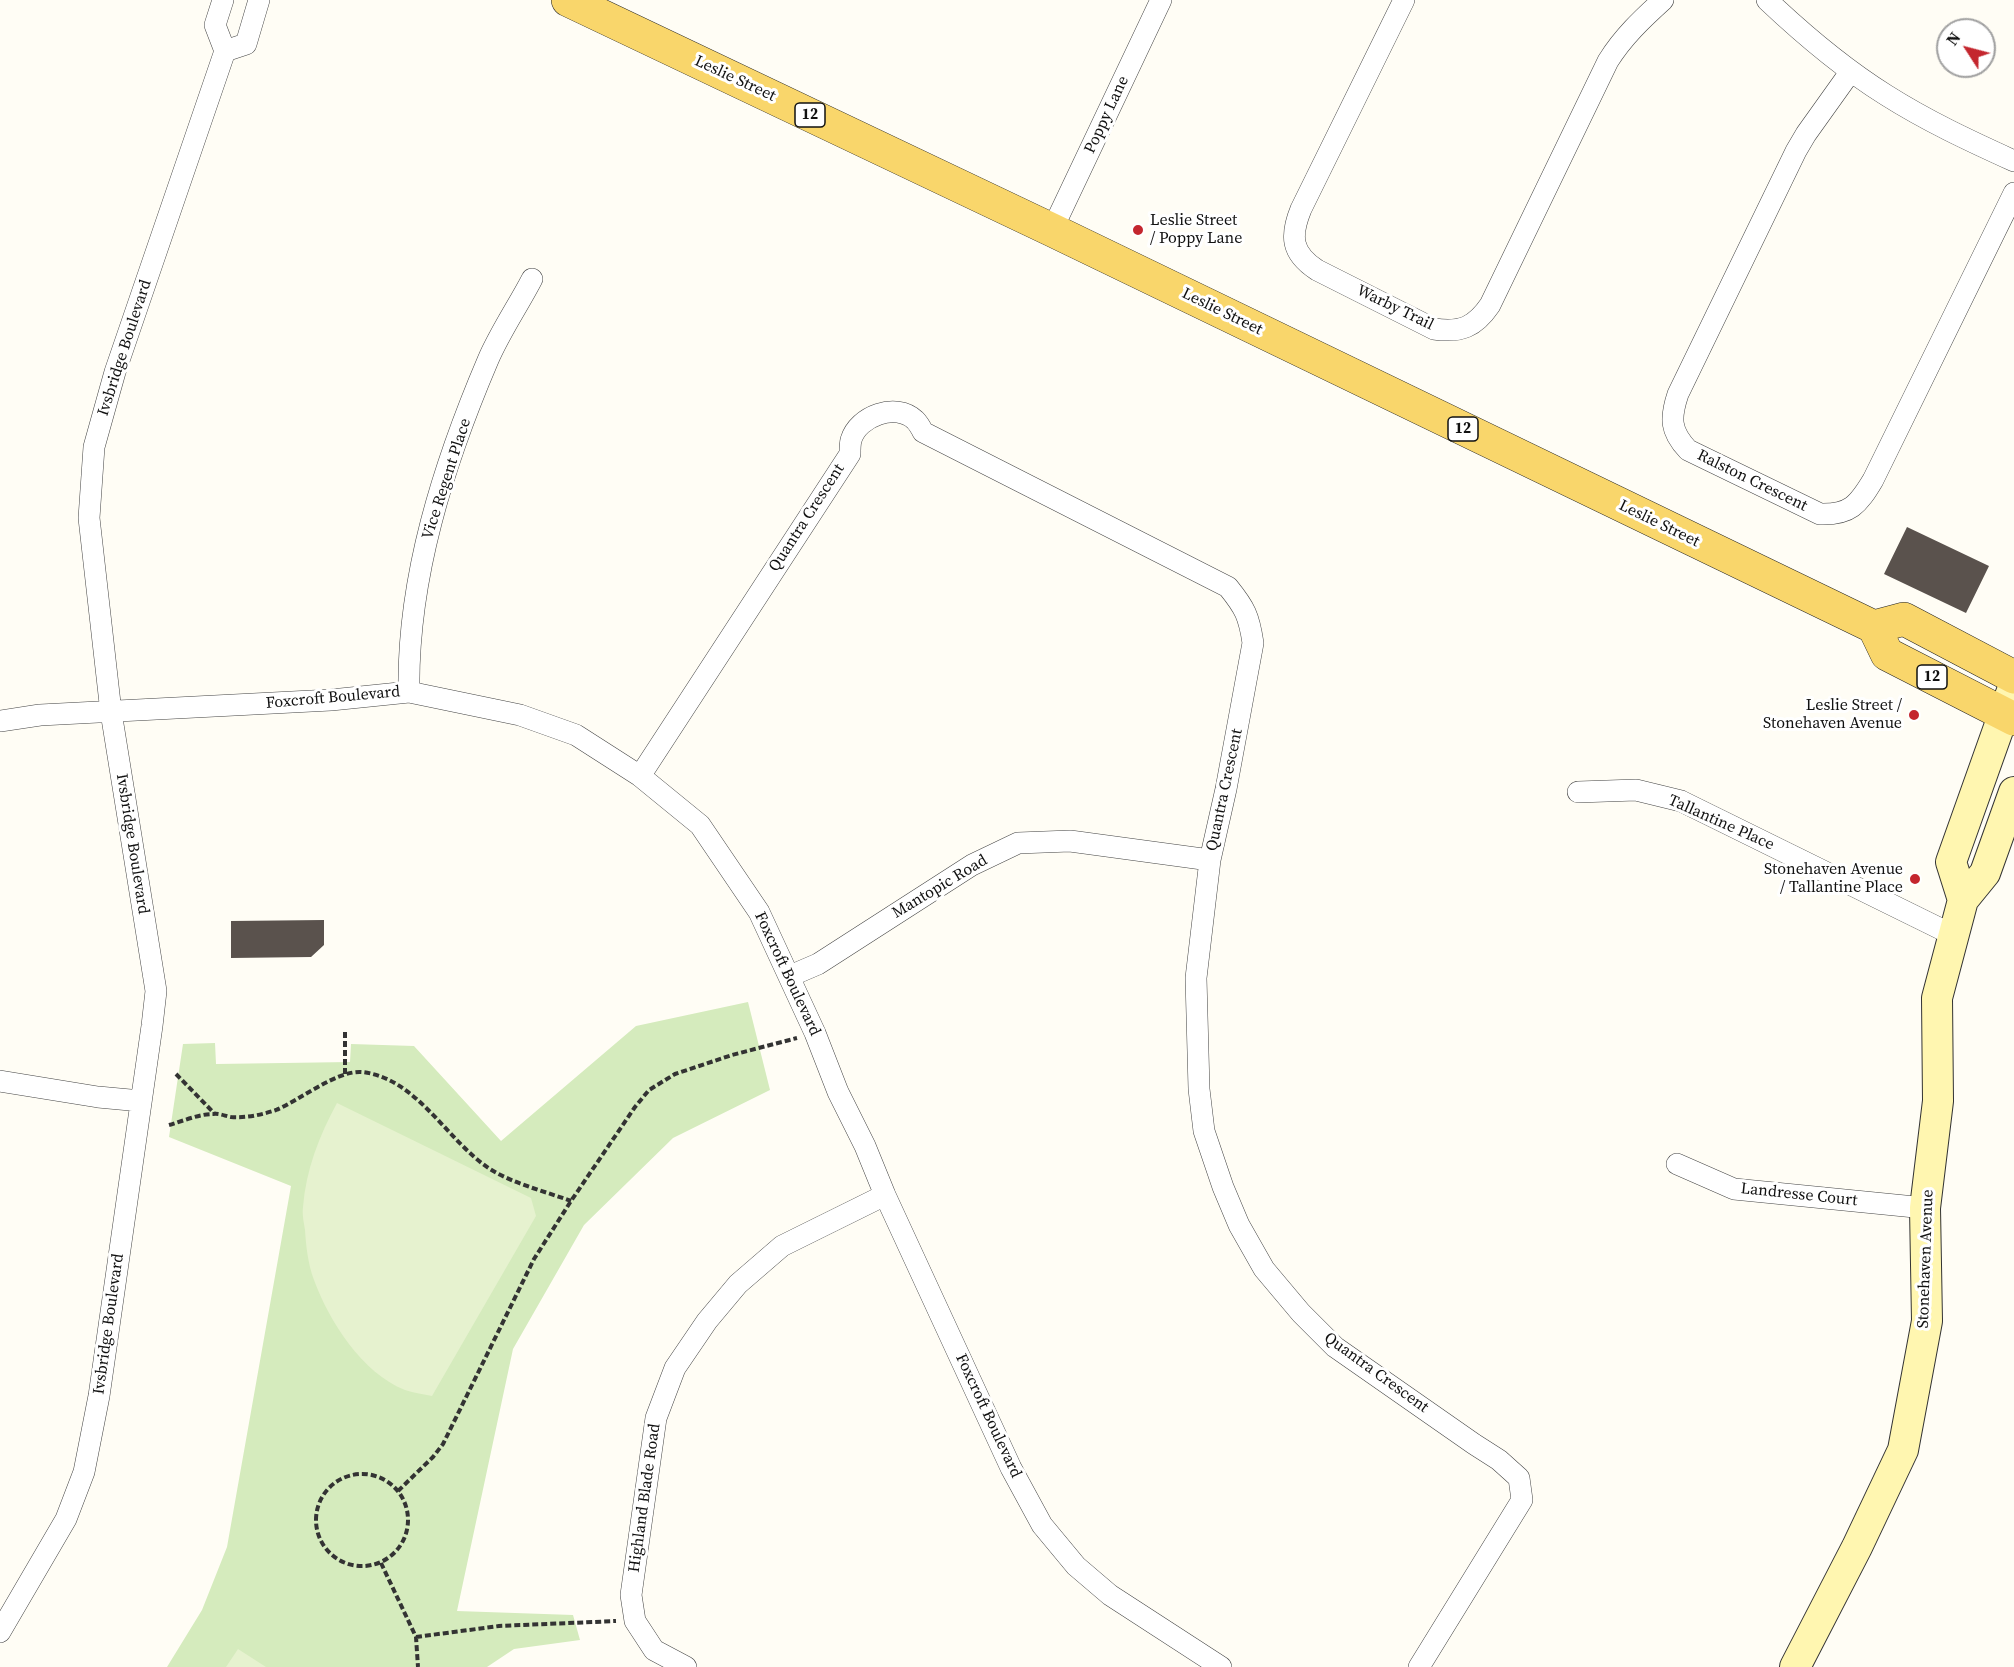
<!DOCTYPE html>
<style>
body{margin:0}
#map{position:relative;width:2014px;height:1667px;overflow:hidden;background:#fffdf5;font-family:"Source Serif 4",serif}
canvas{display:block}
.north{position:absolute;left:1936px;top:18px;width:60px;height:60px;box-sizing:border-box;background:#fff;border:2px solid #a0a0a0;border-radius:50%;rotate:306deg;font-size:16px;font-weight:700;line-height:24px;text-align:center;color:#111}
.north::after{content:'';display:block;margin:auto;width:21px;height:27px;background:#c4262e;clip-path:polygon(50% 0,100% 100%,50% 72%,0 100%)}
</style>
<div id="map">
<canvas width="2014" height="1667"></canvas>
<div class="north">N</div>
</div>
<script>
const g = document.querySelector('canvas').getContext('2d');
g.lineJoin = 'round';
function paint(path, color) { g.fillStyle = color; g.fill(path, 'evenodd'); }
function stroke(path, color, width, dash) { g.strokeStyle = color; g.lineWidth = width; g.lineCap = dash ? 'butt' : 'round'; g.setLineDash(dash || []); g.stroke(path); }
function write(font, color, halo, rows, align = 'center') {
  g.font = font + ' "Source Serif 4",serif'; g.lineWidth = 6; g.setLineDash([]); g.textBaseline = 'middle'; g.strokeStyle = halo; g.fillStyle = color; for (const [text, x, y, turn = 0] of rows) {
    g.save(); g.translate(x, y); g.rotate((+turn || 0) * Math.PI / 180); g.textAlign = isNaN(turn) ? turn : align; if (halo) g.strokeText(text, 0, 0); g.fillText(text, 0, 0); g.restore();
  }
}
const green = new Path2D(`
 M748,1002L770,1090L673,1138L584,1225L513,1349L457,1611L573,1615L580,1640L514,1649L487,1667H167L202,1610L227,1547L291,1186L169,1137L183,1044L215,1043L216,1064L350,1062L351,1044L414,1046L501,1141L636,1026Z`);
const pitch = new Path2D(`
 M337,1103L531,1198L536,1216L432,1396C424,1394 414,1393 405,1390C362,1373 329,1321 314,1280C308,1264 306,1246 305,1230C304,1223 302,1215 303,1207C306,1170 319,1136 337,1103Z
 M238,1649L266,1667H226Z`);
const building = new Path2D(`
 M1907,527L1989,566L1966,613L1884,574Z
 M324,920V945L311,957L231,958V921Z`);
const path = new Path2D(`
 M176,1074L214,1113
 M345,1074V1030
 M169,1125C183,1121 199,1114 213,1114C219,1113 225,1116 231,1117C246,1118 261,1115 276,1110C300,1100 337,1070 362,1072C417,1078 447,1141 490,1169C514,1184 544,1191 571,1201
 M316 1520a46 46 0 1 1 92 0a46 46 0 1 1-92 0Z
 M398,1491L433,1457L443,1444L534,1259L571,1201L635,1107L649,1090L675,1074L732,1055L797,1038
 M381,1563L416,1637L418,1667
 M416,1637L499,1626L616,1621`);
const street = new Path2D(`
 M1404,0L1301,209C1290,236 1291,253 1317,270L1434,329C1461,333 1475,327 1490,305L1608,61C1623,37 1642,19 1663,0
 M1767,0C1804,35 1843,68 1886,95C1927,121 1970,141 2014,161
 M225,51L246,44L259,0
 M1851,71L1806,134L1796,151L1678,394C1670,418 1670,431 1688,450L1820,514C1850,515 1858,505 1873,480L2014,193
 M1052,230L1161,0
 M409,692C407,578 444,463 488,360C500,332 518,306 532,279
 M0,721L40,715L331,700L409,692L520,715L576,735L640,776L700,825L759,912L815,1033L838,1092L865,1146L885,1195L1011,1468L1042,1525L1076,1566L1110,1595L1221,1667
 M640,776L850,454C850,450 850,444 851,440C858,416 896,402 915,420C918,423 921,428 923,432L1228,587C1245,608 1249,616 1253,643L1226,789L1210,860L1196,978L1199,1089L1204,1131L1223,1187L1239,1225L1264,1269L1301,1313L1335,1347L1474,1444L1499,1460L1519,1478L1522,1500L1419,1667
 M1578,792L1636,790L1681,801L1953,935
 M790,976L818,964L972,865L1018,843L1070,841L1210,860
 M0,1081L98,1097L141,1101
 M1677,1164L1734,1189L1925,1208
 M0,1632L66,1519L84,1472L99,1396L152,1026L156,991L111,712L89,518L94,447L115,372L225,51L215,25L223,0
 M686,1667L654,1650L635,1621L631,1595L656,1418L675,1368L707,1321L738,1284L782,1246L885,1195`);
const secondary = new Path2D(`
 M1963,900L1951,862L2014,685
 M1795,1667L1857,1547L1903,1450L1927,1321L1925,1208L1938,1101L1937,998L1963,900L1985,873L2014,792`);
const primary = new Path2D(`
 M568,0L1052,230L1874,627L1887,654L2014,719
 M1874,627L1904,619L2014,677`);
const markers = [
 [1138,230,6,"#c4262e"],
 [1914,715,6,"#c4262e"],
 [1915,879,6,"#c4262e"]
];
const shields = [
 [810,115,30],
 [1463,429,30],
 [1932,677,30]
];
const shieldNames = [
 ["12",810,115],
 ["12",1463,429],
 ["12",1932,677]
];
const streetNames = [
 ["Leslie Street",735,79,25],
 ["Poppy Lane",1107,115,-65],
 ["Warby Trail",1395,308,26],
 ["Leslie Street",1222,312,26],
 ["Ivsbridge Boulevard",125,348,-72],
 ["Vice Regent Place",447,479,-72],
 ["Ralston Crescent",1752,481,26],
 ["Quantra Crescent",807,518,-57],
 ["Leslie Street",1659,524,26],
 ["Foxcroft Boulevard",333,698,-5],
 ["Quantra Crescent",1225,790,-78],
 ["Tallantine Place",1721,823,24],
 ["Ivsbridge Boulevard",132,844,81],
 ["Mantopic Road",940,887,-31],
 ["Foxcroft Boulevard",787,974,65],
 ["Landresse Court",1799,1195,6],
 ["Stonehaven Avenue",1926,1259,-88],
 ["Ivsbridge Boulevard",109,1324,-82],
 ["Quantra Crescent",1376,1373,36],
 ["Foxcroft Boulevard",988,1416,65],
 ["Highland Blade Road",645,1498,-82]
];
const poiNames = [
 ["Leslie Street",1150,221,"left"],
 ["/ Poppy Lane",1150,239,"left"],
 ["Leslie Street /",1902,706],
 ["Stonehaven Avenue",1902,724],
 ["Stonehaven Avenue",1903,870],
 ["/ Tallantine Place",1903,888]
];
paint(green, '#d5ebbd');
paint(pitch, '#e6f2cf');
paint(building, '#5a524d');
stroke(street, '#444', 22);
stroke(secondary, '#333', 32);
stroke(primary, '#222', 34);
stroke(path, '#333', 4, [6, 3]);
stroke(street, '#fff', 21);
stroke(secondary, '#fff6b0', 30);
stroke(primary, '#f9d66b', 33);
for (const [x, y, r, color] of markers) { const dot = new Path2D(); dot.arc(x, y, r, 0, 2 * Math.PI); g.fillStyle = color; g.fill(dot); stroke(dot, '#fff', 2); }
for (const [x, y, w] of shields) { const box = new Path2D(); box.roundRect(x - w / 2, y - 12, w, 24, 4.5); g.fillStyle = '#fff'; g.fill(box); stroke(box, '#111', 1.5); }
write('bold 15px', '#111', null, shieldNames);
write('16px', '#111', '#fff', streetNames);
write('16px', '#111', '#fff', poiNames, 'right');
</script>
